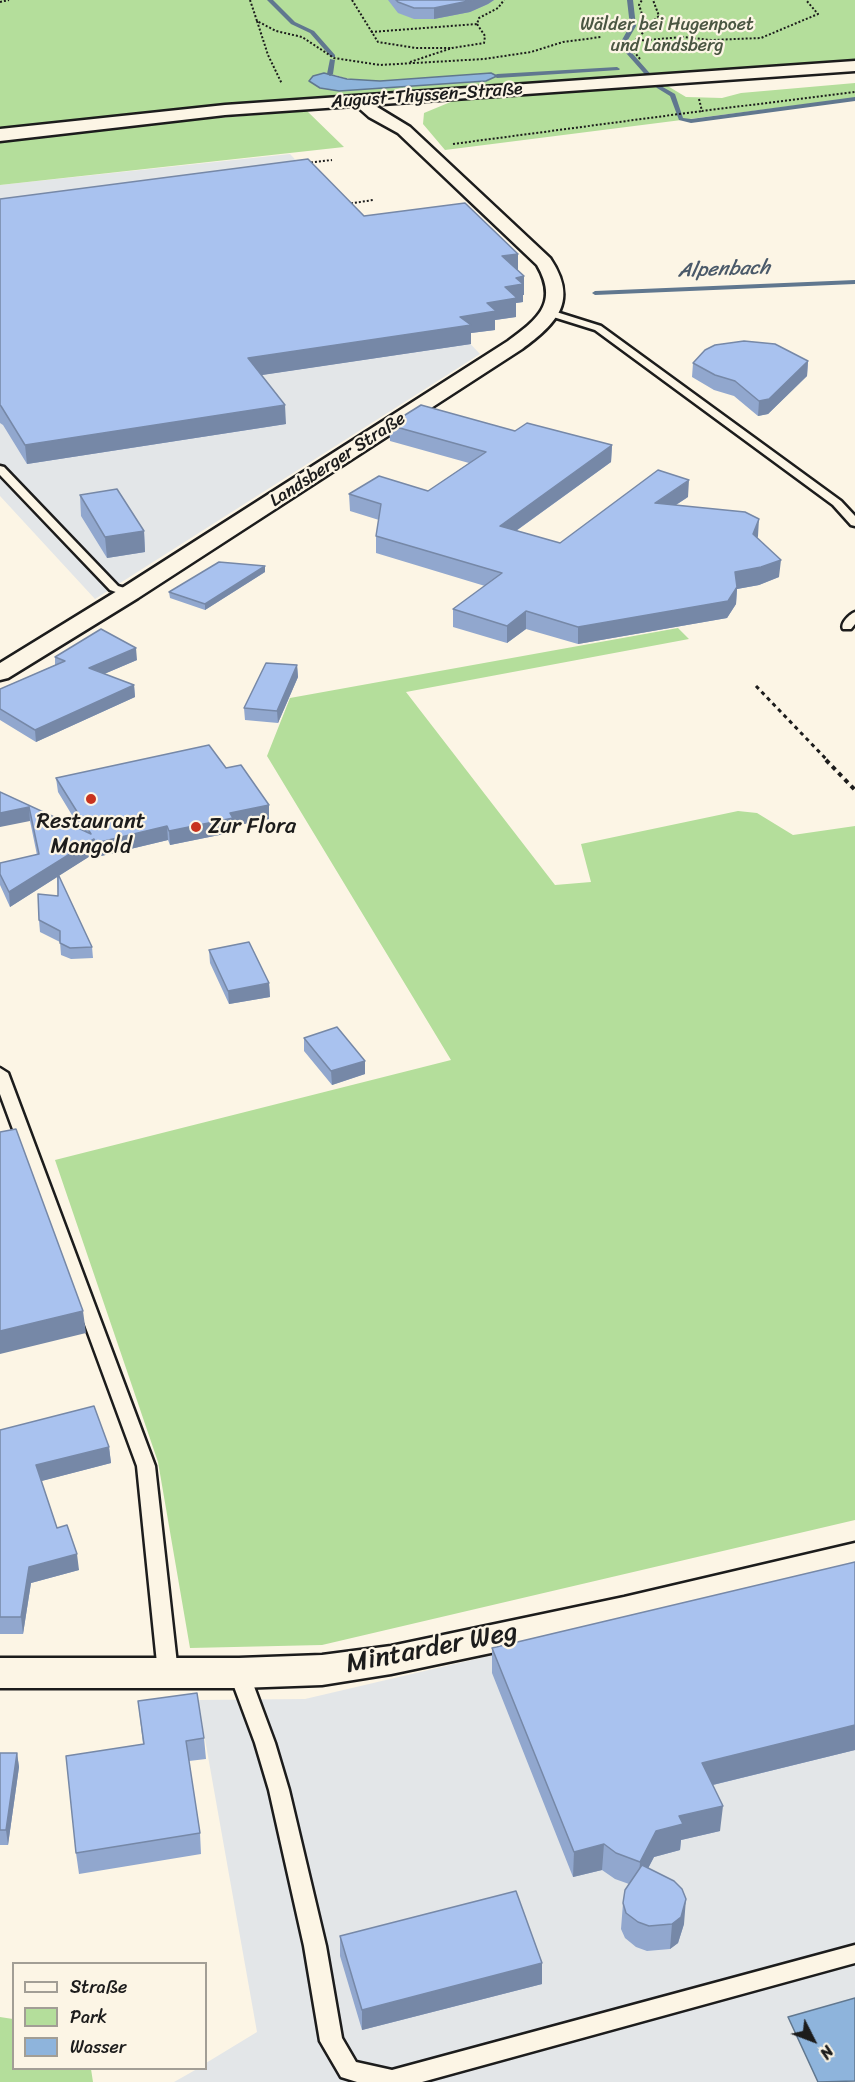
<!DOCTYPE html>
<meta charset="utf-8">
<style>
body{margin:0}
#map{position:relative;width:855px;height:2082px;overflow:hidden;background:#fcf5e5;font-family:Sriracha,sans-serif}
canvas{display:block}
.legend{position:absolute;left:12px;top:1962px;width:195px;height:108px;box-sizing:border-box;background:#fcf5e5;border:2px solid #a29e95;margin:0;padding:8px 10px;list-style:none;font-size:18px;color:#1c1c1c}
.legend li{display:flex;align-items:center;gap:12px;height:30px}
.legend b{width:30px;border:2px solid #a29e95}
.north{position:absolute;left:783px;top:2010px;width:60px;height:60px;-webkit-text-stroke:4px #fcf5e5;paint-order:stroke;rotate:132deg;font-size:16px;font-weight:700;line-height:24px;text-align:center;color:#1c1c1c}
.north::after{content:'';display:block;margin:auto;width:21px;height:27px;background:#1c1c1c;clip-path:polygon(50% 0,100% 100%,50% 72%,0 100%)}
</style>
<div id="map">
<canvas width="855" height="2082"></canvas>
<ul class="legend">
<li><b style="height:8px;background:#fcf5e5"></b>Straße</li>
<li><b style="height:16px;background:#b4de9b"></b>Park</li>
<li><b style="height:16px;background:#8eb4dc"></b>Wasser</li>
</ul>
<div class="north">N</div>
</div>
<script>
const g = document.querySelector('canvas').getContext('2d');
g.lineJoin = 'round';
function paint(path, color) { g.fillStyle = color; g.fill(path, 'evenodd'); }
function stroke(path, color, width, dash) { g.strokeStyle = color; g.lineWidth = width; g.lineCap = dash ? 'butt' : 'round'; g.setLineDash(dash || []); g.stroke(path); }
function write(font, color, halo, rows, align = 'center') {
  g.font = font + ' Sriracha,sans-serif'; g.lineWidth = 4.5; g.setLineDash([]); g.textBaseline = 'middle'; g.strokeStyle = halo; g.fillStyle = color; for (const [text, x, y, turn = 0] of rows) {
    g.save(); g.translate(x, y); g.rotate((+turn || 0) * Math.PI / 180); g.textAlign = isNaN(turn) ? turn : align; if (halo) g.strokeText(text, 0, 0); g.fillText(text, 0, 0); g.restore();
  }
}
const built = new Path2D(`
 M290,154L480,354L95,599L0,496V185Z
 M855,1570V2082H174L197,2069L206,2068V2063L257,2032L198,1700L305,1699Z`);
const green = new Path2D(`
 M0,0H855V62L0,134ZM491,73L320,88L335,75C374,89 447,75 491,73Z
 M855,83V98L445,150L423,124L424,113L453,101L666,85L686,97L722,98L741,93Z
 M307,111L344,147L0,185V141L117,126Z
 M678,628L689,639L406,692L555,885L591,882L581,844L738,811L757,813L793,835L855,826V1520L322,1645L190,1648L158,1462L55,1160L451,1060L267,756L290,698Z
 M0,2017L13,2019L14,2068L91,2069L93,2082H0Z`);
const water = new Path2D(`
 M324,73L347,79L380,81L491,73L497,76L486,81L339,91L320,88L309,81L313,76Z
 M855,1998V2081L818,2082L788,2017Z`);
const stream = new Path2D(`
 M267,0H273L295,22L314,31L335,55V57H331L310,33L291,24Z
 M627,0H633L636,26L625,45L661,86L675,94L683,118L691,119L855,97V101L691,123L679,120L670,96L657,88L619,45L630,26Z
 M330,59L335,60L333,74L330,76L327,74Z
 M617,67L620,69L619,70L497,78L494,76L497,74Z
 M855,280V284L595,295L592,293L595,291Z`);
const pathFar2 = new Path2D(`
 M250,0L257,21L276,31L302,37L334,58L380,65L484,59L531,52L563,42L601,37
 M352,0L378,42L416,48H452
 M0,2L9,0
 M257,21L268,55L282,84
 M648,25L659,16L653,0
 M371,32L477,24L479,18L498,8L504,0
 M634,41L683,37L711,40L761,38L818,14L806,0
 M640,59L631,48L634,41L647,29L639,5L642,0
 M410,62L452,48L484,43L485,36L477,24
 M699,99L702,111L855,92
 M453,144L702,111
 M307,163L332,160
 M347,204L373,200`);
const pathFar1 = new Path2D(`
 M756,686L828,761`);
const path = new Path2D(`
 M826,760L855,790`);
const service = new Path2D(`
 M550,310L601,326L841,501L855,516V526L851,525L833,505L595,330L547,315L545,313Z
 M0,466L4,467L118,586L134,591V595L130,597L110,590L0,475Z
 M855,612V624L851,629H843C840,623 850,614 855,612Z
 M0,1068L8,1073L155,1466L178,1673L175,1678L168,1681L161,1678L158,1673L137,1466L0,1094Z
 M239,1665L246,1668L249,1673L275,1743L289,1790L326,1946L342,2038L356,2062L392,2070L855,1945V1963L422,2082H357L341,2077L320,2041L304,1946L269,1790L255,1743L229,1673L232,1668Z`);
const minor = new Path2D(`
 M359,96L410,127L550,258C579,301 557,323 522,349L138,598L8,678L0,680V663L122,588L508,341C538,319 559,303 537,265L398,133L369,117L351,101Z
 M855,1543V1569L624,1625L391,1674L322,1685L239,1688H0V1658H239L322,1655L391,1646L624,1597Z`);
const secondary = new Path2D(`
 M855,61V71L225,115L0,141V129L225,105Z`);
const wall = new Path2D(`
 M388,0H494L488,4L470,12L434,19H414L398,13Z
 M0,199L364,216L518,271L524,276V295H523V302L516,303V317L495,320V330L471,333V344L261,375L286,424L27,464L3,425L0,423Z
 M808,361L807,376L768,414L758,416L734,396L714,390L692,377L693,363Z
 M389,425L515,431L612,445L611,462L516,531L560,543L688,497L676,505L758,536L757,538L779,577L759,585L737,589L736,604L727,618L578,644L526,629L507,643L453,627V609L485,586L376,553V536L379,520L350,511L349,494L428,491L469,463L390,441Z
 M80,495L144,531L145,552L107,558L81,516Z
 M265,572L205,610L170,598L169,592Z
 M55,657L137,660L104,674L134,685L135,697L36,742L0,720V689L55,665Z
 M297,665L298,677L278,723L245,720L244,708Z
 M226,768L269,819L234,826V832L170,845L168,840L97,857L95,853L58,876L92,947L93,958L71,959L61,955L60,942L40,932L39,920L58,896L57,877L10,907L0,885V863L37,855L30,821L0,792L81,830L58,792L56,778Z
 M209,950L269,983L270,997L229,1004L210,963Z
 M304,1038L365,1074L332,1085L304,1051Z
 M0,1430L109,1447L111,1463L41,1481L57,1528L79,1570L31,1583L23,1634H0Z
 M855,1562V1750L713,1785L720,1831L681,1840L680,1850L654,1857L648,1868L684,1924L678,1943L670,1949L647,1951L636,1947L625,1938L621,1929L623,1903L629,1884L615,1879L602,1870L573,1877L492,1673V1648Z
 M138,1701L204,1738L206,1759L189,1761L200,1833L201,1854L79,1874L76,1853L143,1744Z
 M0,1753H17L19,1767L8,1845H0Z
 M340,1936L542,1984L362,2030L340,1956Z`);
const shadedWall = new Path2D(`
 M473,0H494L488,4L470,12L434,19V8Z
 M518,254V272L502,256Z
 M524,276V295H523V302L516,303V317L495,320V330L471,333V344L249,377L248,358L460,317L487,303L516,278Z
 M808,361L807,376L768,414L758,416L759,401Z
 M285,405L286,424L27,464L25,445Z
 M612,445L611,462L499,543L500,526Z
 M689,480L688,497L654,519L655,503Z
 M759,519L758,536L752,551L753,534Z
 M144,531L145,552L107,558L105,537Z
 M781,560L779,577L759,585L737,589L736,604L727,618L578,644V627L735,572Z
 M265,566V572L205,610V604Z
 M526,611V629L507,643V626Z
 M136,648L137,660L90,680L89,668Z
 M297,665L298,677L278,723L277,711Z
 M134,685L135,697L36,742L35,730Z
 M269,805V819L234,826V832L170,845L169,831L230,813Z
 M29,807L30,821L0,827V813Z
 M167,826L168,840L97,857L96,843Z
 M94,839L95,853L10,907L9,892Z
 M269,983L270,997L229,1004L228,991Z
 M365,1061V1074L332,1085L331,1071Z
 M83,1311L86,1333L0,1354V1331Z
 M109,1447L111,1463L38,1482L36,1465Z
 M77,1554L79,1570L31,1583L23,1634L21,1617L29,1567Z
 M855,1725V1750L700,1788L702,1763Z
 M17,1753L19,1767L8,1845L6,1830Z
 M723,1806L720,1831L681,1840L680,1850L654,1857L638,1888L640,1862L656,1831L679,1816Z
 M604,1844L602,1870L573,1877L574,1852Z
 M686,1899L684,1924L678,1943L670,1949L672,1924Z
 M542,1963V1984L362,2030V2010Z`);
const building = new Path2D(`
 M396,0H473L434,8H414L398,2Z
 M308,159L364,216L465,203L518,254L502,256L524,276L516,278L523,284L505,287L517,298L487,303L496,311L460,317L471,325L248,358L285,405L25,445L1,406L0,405V199Z
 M744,341L775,344L808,361L769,399L759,401L735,381L715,375L693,363L705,350L715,345Z
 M421,405L515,431L527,423L612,445L500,526L560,543L658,470L689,480L655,503L745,512L759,519L753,534L781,560L761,567L735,572L737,587L728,601L578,627L526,611L507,626L453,609L502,573L376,536L381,504L349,494L379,476L428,491L486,452L389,425Z
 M117,489L144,531L105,537L80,495Z
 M219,562L265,566L205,604L169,592Z
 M101,629L136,648L89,668L134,685L35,730L0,709V689L65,661L55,657Z
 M266,663L297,665L277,711L244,708Z
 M209,745L226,768L241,765L269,805L230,813L233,818L169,831L167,826L96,843L94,839L9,892L0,874V863L39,854L29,807L0,813V792L91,834L56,778Z
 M58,874L92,947L70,948L60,943V931L39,920L38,894L58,896Z
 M249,942L269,983L228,991L209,950Z
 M337,1027L365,1061L331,1071L304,1038Z
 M16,1129L83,1311L0,1331V1132Z
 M94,1406L109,1447L36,1465L57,1528L67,1525L77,1554L29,1567L21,1617H0V1430Z
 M855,1562V1725L702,1763L723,1806L679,1816L683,1824L656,1831L640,1862L616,1853L604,1844L574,1852L492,1648Z
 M197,1693L204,1738L186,1741L200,1833L76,1853L66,1756L144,1744L138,1701Z
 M0,1753H17L6,1830H0Z
 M642,1865L674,1881L682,1889L686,1899L681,1917L672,1924L649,1926L638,1922L626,1913L623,1903L625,1890Z
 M516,1891L542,1963L362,2010L340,1936Z`);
const markers = [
 [91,799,6,"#c8321e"],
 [196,827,6,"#c8321e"]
];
const farParknames = [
 ["Wälder bei Hugenpoet",667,25],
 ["und Landsberg",667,46]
];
const farStreetnames = [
 ["August-Thyssen-Straße",427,96,-4],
 ["Landsberger Straße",338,460,-33]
];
const farWaternames = [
 ["Alpenbach",724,270,-2]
];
const poiNames = [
 ["Restaurant",91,822],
 ["Mangold",91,847],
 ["Zur Flora",208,827,"left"]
];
const nearStreetnames = [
 ["Mintarder Weg",432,1649,-11]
];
paint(built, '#e3e6e8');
paint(green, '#b4de9b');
paint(water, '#8eb4dc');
stroke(water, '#60778f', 1.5);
paint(stream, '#60778f');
stroke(service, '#1c1c1c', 5);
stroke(minor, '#1c1c1c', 5);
stroke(secondary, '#1c1c1c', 5);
stroke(pathFar2, '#1c1c1c', 2, [2, 2]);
stroke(pathFar1, '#1c1c1c', 3, [4, 4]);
stroke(path, '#1c1c1c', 4, [4.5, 4.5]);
paint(service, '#fcf5e5');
paint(minor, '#fcf5e5');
paint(secondary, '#fcf5e5');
paint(wall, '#91a7ce');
paint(shadedWall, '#7688a7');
paint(building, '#a9c2ef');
stroke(building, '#7688a7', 1.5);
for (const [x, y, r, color] of markers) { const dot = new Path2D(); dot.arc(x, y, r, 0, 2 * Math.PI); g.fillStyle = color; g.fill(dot); stroke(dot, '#fcf5e5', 2); }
write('18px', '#4a5642', '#fcf5e5', farParknames);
write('18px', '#1c1c1c', '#fcf5e5', farStreetnames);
write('italic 20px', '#4a5969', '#fcf5e5', farWaternames);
write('22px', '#1c1c1c', '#fcf5e5', poiNames);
write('27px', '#1c1c1c', '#fcf5e5', nearStreetnames);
</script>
